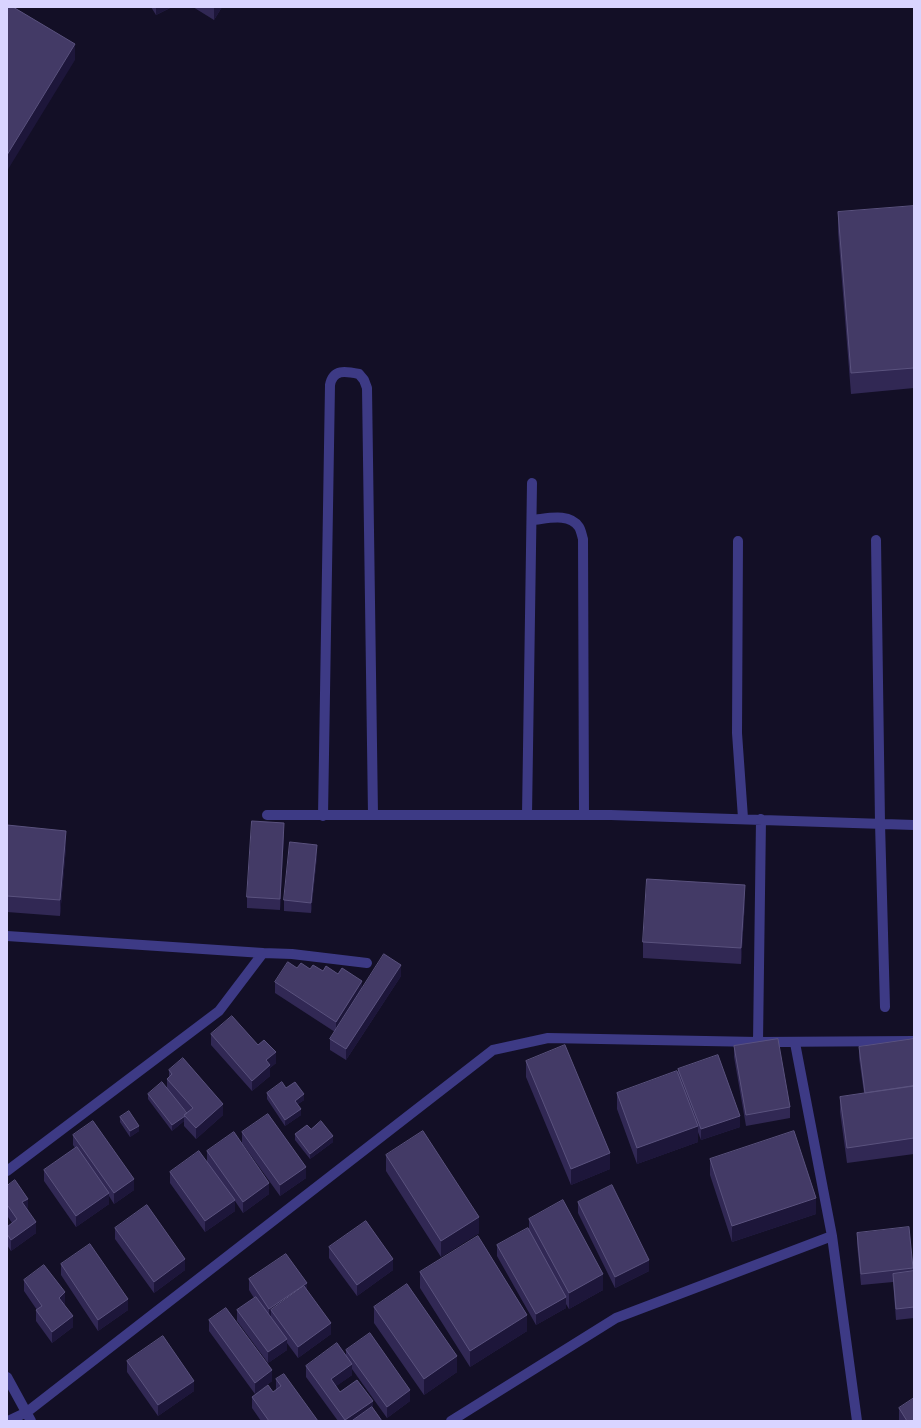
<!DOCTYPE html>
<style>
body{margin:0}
#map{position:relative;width:921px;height:1428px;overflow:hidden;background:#130f26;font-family:Raleway,sans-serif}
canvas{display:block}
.frame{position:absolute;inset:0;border:8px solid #d9d4ff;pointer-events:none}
</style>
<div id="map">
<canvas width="921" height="1428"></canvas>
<div class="frame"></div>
</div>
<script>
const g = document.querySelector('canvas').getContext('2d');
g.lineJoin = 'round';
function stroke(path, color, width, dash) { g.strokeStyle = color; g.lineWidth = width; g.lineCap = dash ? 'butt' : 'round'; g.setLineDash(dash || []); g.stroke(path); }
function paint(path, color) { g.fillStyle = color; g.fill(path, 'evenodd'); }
const minor = new Path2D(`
 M532,520C546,519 569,512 579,527C581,530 582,536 583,539L584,815
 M876,540L880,823L885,1007
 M738,541L737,733L743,818
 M267,815H611L914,825
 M527,815L532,483
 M323,816L330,385C333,369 345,371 359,374L364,380L367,388L373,815
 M7,936L263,953L219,1011L7,1171
 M263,953L292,954L367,963
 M758,1042L761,819
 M795,1043L832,1236L857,1421
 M7,1377L31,1421
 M8,1421L27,1412L493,1050L548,1038L758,1042L914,1041
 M451,1421L616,1318L832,1236`);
const wall = new Path2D(`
 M151,7H172L156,15Z
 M193,7H222L214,20Z
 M914,206V388L851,394L838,232V212Z
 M7,825L66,847L60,916L7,912Z
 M284,834L280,910L247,908V897Z
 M317,856L311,913L284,911V900Z
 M745,901L741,964L643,958V942Z
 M297,968L310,969L323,971L362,989L401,976L346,1060L330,1050V1039L335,1032L275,993V982Z
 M211,1034L258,1045L276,1063L270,1068V1076L252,1091L211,1045Z
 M914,1039V1154L847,1163L840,1112V1097L864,1093L859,1058V1047Z
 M734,1046L790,1107V1118L746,1126L734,1057Z
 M526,1061L610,1169L571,1185L526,1077Z
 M678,1069L740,1127L701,1140L698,1132V1142L637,1164L617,1109V1093L678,1073Z
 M169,1070L223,1115L196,1139L184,1126V1121L172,1131L148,1099V1094L167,1088V1079L169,1077ZM176,1100L187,1112V1113Z
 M286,1088L304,1100L298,1104L301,1115L285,1126L267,1099V1093Z
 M120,1117L139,1131L130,1137L120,1122Z
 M311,1129L333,1142L310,1159L295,1140V1134Z
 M242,1132L306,1178L280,1196L242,1143Z
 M73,1135L134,1190L114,1204L109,1196V1204L76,1227L44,1181V1170L75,1148L73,1145Z
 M207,1151L269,1194L243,1213L235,1201V1211L205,1232L170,1183V1172L207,1162Z
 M386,1155L479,1233L441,1257L386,1171Z
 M710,1159L816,1214L732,1242L710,1175Z
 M7,1186L28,1210L36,1233L11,1251L7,1245V1227L12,1223L8,1217L7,1218Z
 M578,1202L649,1271L615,1288L578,1213Z
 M529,1219L603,1290L569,1309L566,1304V1308L536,1325L497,1256V1245L529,1229Z
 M115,1228L185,1270L154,1293L115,1239Z
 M857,1233L913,1268L914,1318L896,1320L893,1282L861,1285L857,1244Z
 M329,1247L393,1270L357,1296L329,1258Z
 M61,1264L128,1310L98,1331L61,1275Z
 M420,1272L527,1331L470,1367L420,1288Z
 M249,1279L307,1290L331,1334L298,1358L287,1343V1350L268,1363L237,1321V1310L254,1298L249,1290Z
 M24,1280L65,1303L64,1304L73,1327L52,1343L36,1321V1310H37L24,1291Z
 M374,1307L457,1372L424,1395L374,1323Z
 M209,1320L272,1381L255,1394L209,1331Z
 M346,1350L410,1401L387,1418L352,1369V1375L336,1386L340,1392L373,1408L382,1421H338L306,1377V1366L346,1355Z
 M127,1361L194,1391L158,1416L127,1372Z
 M276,1379L318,1421H261L252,1408V1397L273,1392L276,1390Z
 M899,1408L914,1421H899Z`);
const shadedWall = new Path2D(`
 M156,7H172L156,15Z
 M214,7H222L214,20Z
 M75,44V60L7,171V155Z
 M284,823V834L280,910V899Z
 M66,831V847L60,916V900Z
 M317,845V856L311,913V903Z
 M745,885V901L741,964V948Z
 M401,965V976L346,1060V1049Z
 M362,981V991L336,1033V1022Z
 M276,1052V1063L270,1068V1076L252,1091V1081L266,1060Z
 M304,1094V1100L295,1106V1101Z
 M223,1104V1115L196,1139V1128Z
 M301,1109V1115L285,1126V1120Z
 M184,1116V1121L172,1131V1125Z
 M740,1116V1127L701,1140V1129Z
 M139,1126V1131L130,1137V1131Z
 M698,1126V1142L637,1164V1148Z
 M333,1136V1142L310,1159V1154Z
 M610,1153V1169L571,1185V1169Z
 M306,1167V1178L280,1196V1185Z
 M134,1179V1190L114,1204V1193Z
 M269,1183V1194L243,1213V1202Z
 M109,1193V1204L76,1227V1216Z
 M816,1198V1214L732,1242V1226Z
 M28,1199V1210L22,1202Z
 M235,1200V1211L205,1232V1221Z
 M8,1206V1217L7,1218V1207Z
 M479,1217V1233L441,1257V1241Z
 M36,1222V1233L11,1251V1240Z
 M185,1259V1270L154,1293V1282Z
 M393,1259V1270L357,1296V1285Z
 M649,1260V1271L615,1288V1277Z
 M603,1274V1290L569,1309V1293Z
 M307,1283V1294L271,1310V1319L269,1320V1309Z
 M65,1292V1303L59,1308V1298Z
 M566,1297V1308L536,1325V1314Z
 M128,1299V1310L98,1331V1320Z
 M527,1315V1331L470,1367V1351Z
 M73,1316V1327L52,1343V1332Z
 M331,1323V1334L298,1358V1347Z
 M287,1339V1350L268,1363V1352Z
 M457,1356V1372L424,1395V1379Z
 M352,1364V1375L331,1390V1379Z
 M272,1370V1381L255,1394V1383Z
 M194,1381V1391L158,1416V1405Z
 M410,1390V1401L387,1418V1407Z
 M373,1401V1412L360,1421H345V1420Z`);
const building = new Path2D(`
 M9,7H13L75,44L7,155V11Z
 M914,206V368L851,373L838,212Z
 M252,821L284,823L280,899L247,897Z
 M7,825L66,831L60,900L7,896Z
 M290,842L317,845L311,903L284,900Z
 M647,879L745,885L741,948L643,942Z
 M384,954L401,965L346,1049L330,1039Z
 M288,962L297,968L301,963L310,969L313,965L323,971L326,966L338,974L342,968L362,981L336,1022L275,982Z
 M232,1016L258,1045L264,1040L276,1052L266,1060L270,1065L252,1081L211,1034Z
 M778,1039L790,1107L746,1115L734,1046Z
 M914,1039V1086L865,1093L859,1047Z
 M565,1045L610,1153L571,1169L526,1061Z
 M718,1055L740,1116L701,1129L678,1069Z
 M183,1058L223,1104L196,1128L184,1115L193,1108L167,1079L172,1074L169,1070Z
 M677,1071L698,1126L637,1148L617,1093Z
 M162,1082L187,1113L184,1115L185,1116L172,1125L148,1094Z
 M282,1082L286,1088L295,1082L304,1094L295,1101L301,1109L285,1120L267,1093Z
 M914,1086V1138L847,1148L840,1097Z
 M129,1111L139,1126L130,1131L120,1117Z
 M268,1114L306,1167L280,1185L242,1132Z
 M93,1121L134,1179L114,1193L73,1135Z
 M321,1121L333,1136L310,1154L295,1134L307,1125L311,1129Z
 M423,1131L479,1217L441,1241L386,1155Z
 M794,1131L816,1198L732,1226L710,1159Z
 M234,1132L269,1183L243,1202L207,1151Z
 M77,1147L109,1193L76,1216L44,1170Z
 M199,1151L235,1200L205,1221L170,1172Z
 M15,1180L28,1199L22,1202L36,1222L11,1240L7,1234V1227L17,1219L8,1206L7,1207V1186Z
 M612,1185L649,1260L615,1277L578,1202Z
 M563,1200L603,1274L569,1293L529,1219Z
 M147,1205L185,1259L154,1282L115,1228Z
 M366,1221L393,1259L357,1285L329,1247Z
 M909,1227L913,1268L861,1274L857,1233Z
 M528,1228L566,1297L536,1314L497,1245Z
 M478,1236L527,1315L470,1351L420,1272Z
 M90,1244L128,1299L98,1320L61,1264Z
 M286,1254L307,1283L269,1309L249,1279Z
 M44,1265L65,1292L59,1298L73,1316L52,1332L36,1310L42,1306L24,1280Z
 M914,1271V1307L896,1309L893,1274Z
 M407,1284L457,1356L424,1379L374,1307Z
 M304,1286L331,1323L298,1347L271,1310Z
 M256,1297L287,1339L268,1352L237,1310Z
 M226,1308L272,1370L255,1383L209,1320Z
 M370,1333L410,1390L387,1407L346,1350Z
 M163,1336L194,1381L158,1405L127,1361Z
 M337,1343L352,1364L331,1379L340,1392L357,1380L373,1401L345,1420L306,1366Z
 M284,1374L318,1421H269L252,1397L268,1385L273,1392L281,1386L276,1379Z
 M914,1398V1421H907L899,1408Z
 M372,1407L382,1421H352Z`);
stroke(minor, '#3d3a85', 10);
paint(wall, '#312854');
paint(shadedWall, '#1d163a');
paint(building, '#433a66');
stroke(building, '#5a527e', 1);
</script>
